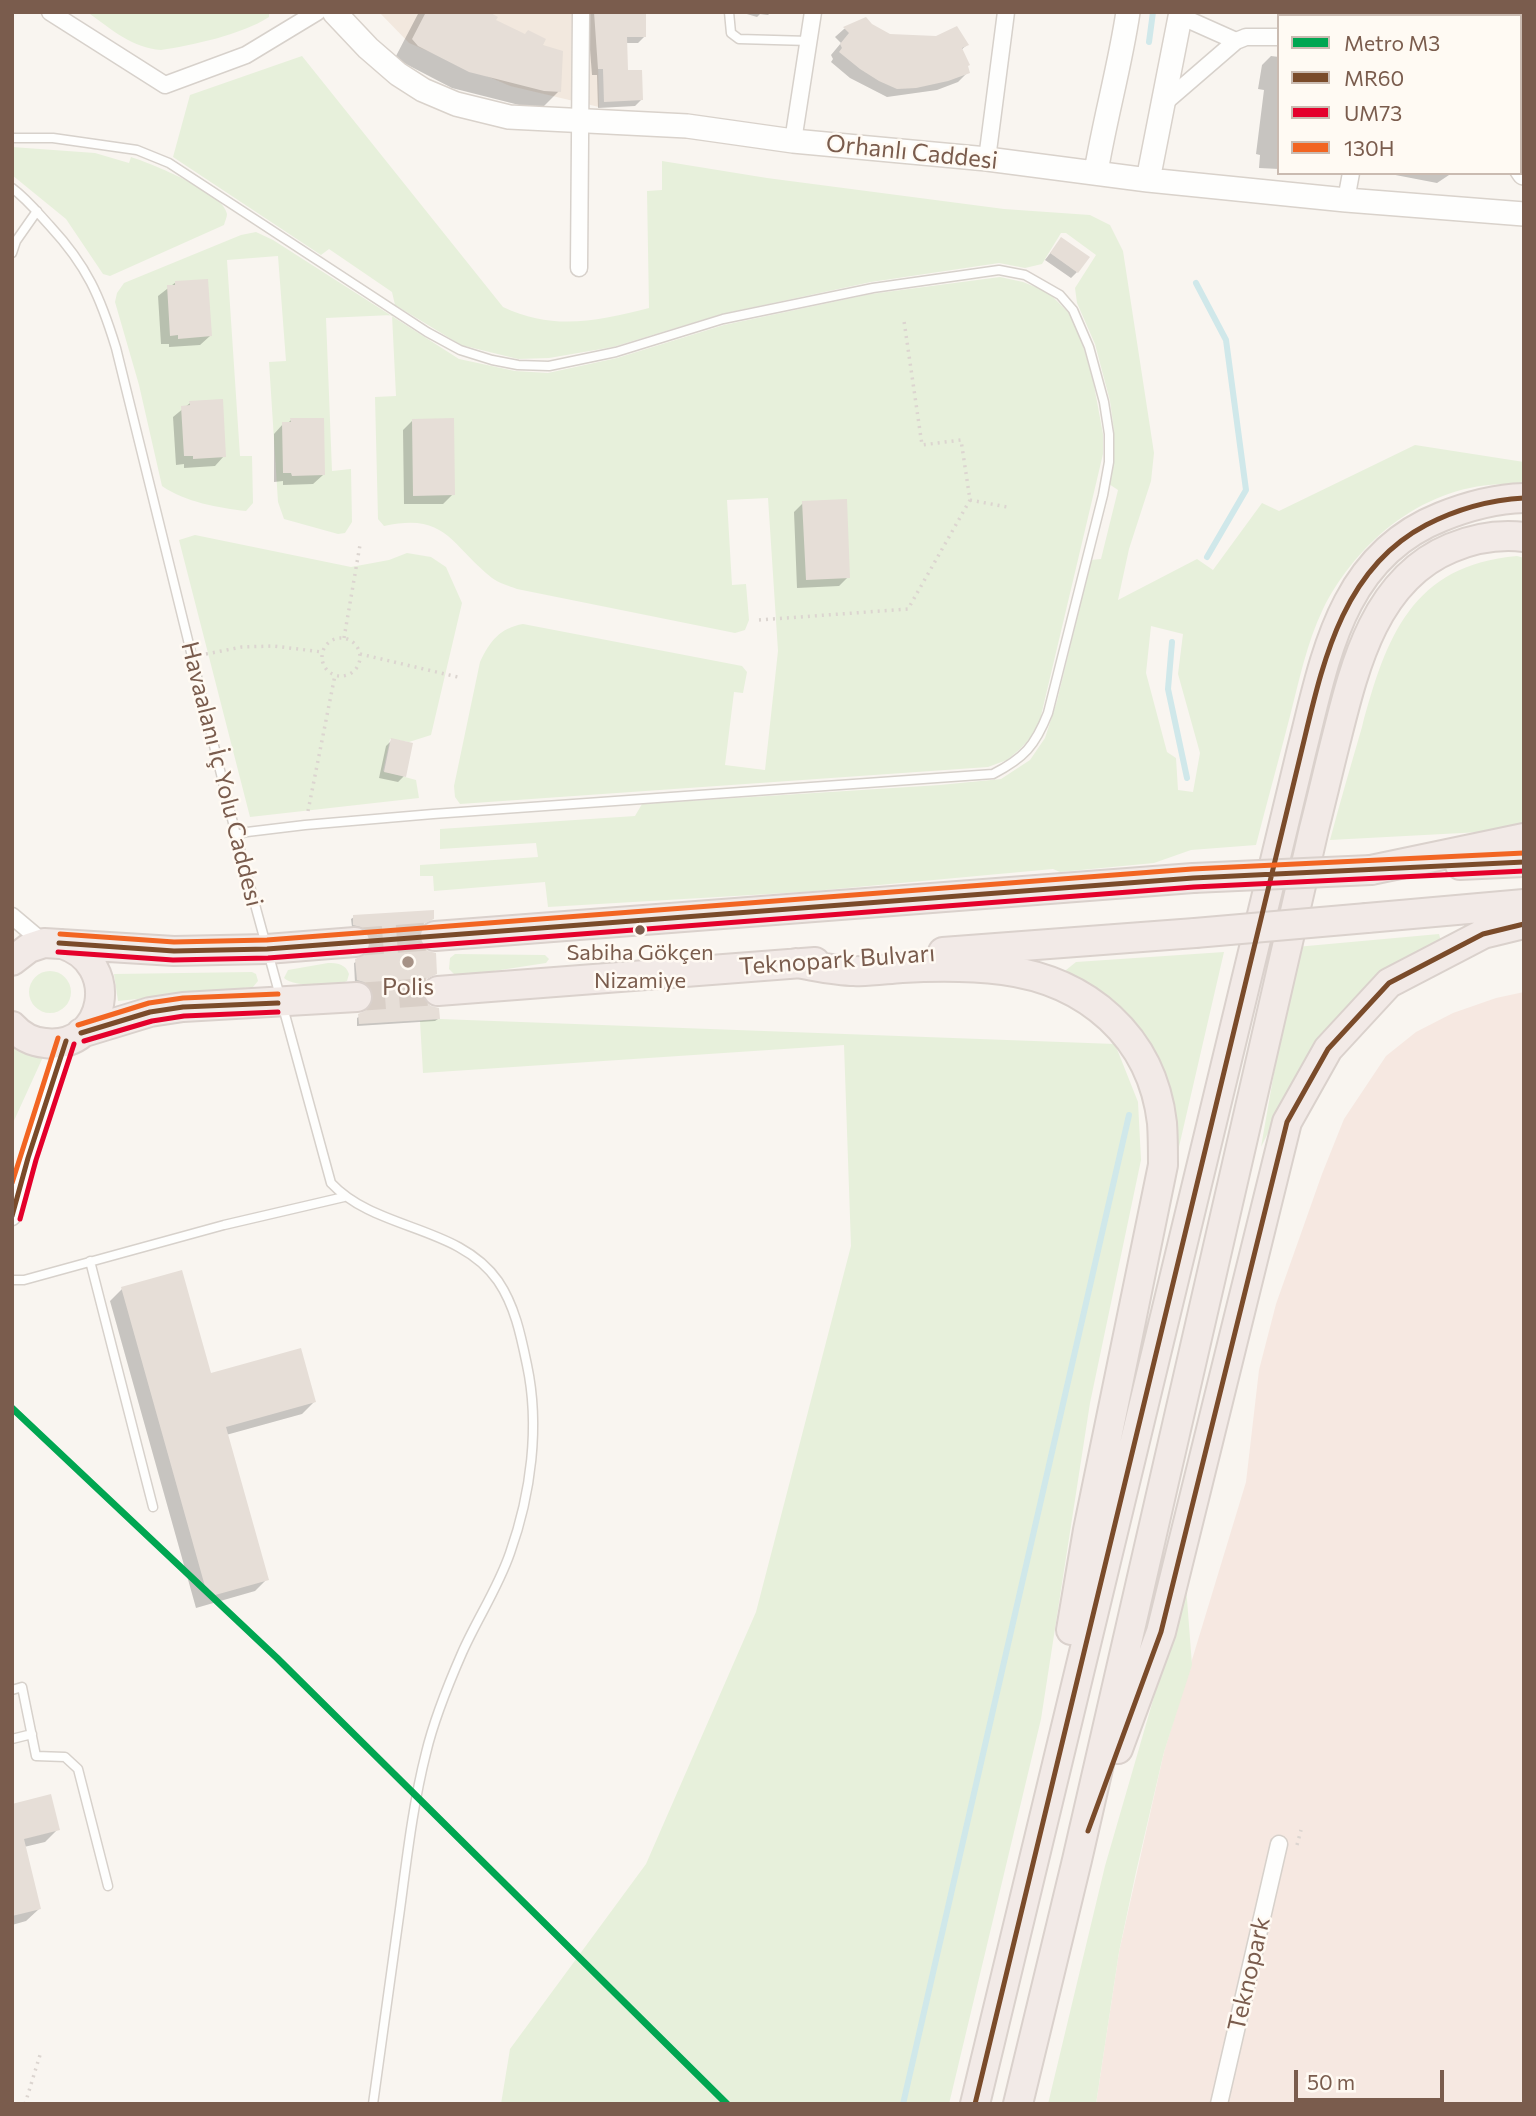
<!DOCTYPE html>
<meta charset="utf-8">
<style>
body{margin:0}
#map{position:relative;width:1536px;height:2116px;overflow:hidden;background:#f9f5f0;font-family:Commissioner,sans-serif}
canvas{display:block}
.frame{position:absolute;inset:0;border:14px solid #7a5c4d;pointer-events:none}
.legend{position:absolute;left:1277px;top:14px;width:245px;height:161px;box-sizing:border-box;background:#fffaf3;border:2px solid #cabbb1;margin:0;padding:9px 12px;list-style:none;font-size:21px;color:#7a5c4d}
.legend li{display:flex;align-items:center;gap:14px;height:35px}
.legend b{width:35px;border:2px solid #cabbb1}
.scale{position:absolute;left:1294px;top:2070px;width:150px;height:32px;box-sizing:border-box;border:4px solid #7a5c4d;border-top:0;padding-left:9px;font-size:21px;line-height:24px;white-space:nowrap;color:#7a5c4d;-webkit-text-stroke:5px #fffaf3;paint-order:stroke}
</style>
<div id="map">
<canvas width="1536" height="2116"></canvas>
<div class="frame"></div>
<ul class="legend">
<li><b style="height:9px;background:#00a651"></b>Metro M3</li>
<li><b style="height:9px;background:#7a4b2a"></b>MR60</li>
<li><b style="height:9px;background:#e4002b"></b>UM73</li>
<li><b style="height:9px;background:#f26522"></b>130H</li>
</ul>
<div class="scale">50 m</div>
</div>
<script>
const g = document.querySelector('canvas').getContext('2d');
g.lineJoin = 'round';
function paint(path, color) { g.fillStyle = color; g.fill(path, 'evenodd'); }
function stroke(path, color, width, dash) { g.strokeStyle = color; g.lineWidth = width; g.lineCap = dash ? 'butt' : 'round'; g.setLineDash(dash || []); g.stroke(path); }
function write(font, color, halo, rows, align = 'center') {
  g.font = font + ' Commissioner,sans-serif'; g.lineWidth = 5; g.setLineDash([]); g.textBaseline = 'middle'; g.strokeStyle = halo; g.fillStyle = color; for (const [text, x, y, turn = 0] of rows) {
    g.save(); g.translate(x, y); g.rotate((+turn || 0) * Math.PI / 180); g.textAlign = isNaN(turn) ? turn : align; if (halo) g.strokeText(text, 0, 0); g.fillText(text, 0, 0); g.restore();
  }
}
const residential = new Path2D(`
 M379,12H597L599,107L510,86L409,43Z
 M1485,12H1524V79L1520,73V16H1488Z`);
const commercial = new Path2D(`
 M1524,992V2104H1096L1119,1952L1164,1752L1246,1482L1259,1370L1276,1304L1322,1174L1344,1119L1386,1056L1416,1032L1453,1013L1496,998Z`);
const green = new Path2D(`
 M94,12H269V17C241,35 193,45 161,50C133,48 112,30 90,14Z
 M302,56L503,307C554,331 597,321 649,308L647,191L662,190V161L767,178L1004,209L1090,215L1110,225L1123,251L1154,453L1151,481L1129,549L1118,600L1197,559L1213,570L1262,503L1279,511L1415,445L1524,462V485C1437,476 1361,534 1323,609C1307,642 1299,681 1290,716C1279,759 1267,802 1256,845L1191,850L1154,863L1060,872L1053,869L803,892L548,907L545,882L434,891L433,876H420V865L538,857L536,843L440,849V829L635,816L642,804L940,785L1001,779L1030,760L1045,738L1057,701L1091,560L1101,559L1118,490L1109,484L1114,431L1110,401L1095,344L1077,303L1075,288L1096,255L1066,233H1061L1042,264L1025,268L999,263L871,282L722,314L613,347L549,358L518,359L461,345L395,305L392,292L329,249L321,255L173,157L190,95ZM1151,626L1183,634L1178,674L1200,753L1193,792L1178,790L1176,758L1167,752L1146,673Z
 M12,147L95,153L129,163L131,157C150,163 225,193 227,214C227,217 225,221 224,225L110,276L103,274L66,219L12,175Z
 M256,232L273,240L459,359L515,371L548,373L617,358L724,325L871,294L1000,277L1023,282L1048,292L1069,313L1081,339L1093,380L1103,434V454L1040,720L1032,736L1020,749L1007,760L988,767L460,804L455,797L454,786L480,662C490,641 500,628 523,624L742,666L747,672L743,693L734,692L725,765L765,770L778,651L768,498L727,500L732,585L746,584L749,620L745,630L735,633L517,589C509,586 499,583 492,578C450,544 446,512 384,526L378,519L375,397L396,396L392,315L326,318L332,471L351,469L352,522L345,533L338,534L284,519L278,502L269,362L286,361L278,256L227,260L240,456H252L253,503L246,511C219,508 185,502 162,486L139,385L115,302L117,293L124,283L241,235Z
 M195,535L351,567L389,560L407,553L431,557L446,567L462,603L431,735L409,742L390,739L383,771L416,780L419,798L250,817L179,540Z
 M1517,556L1524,558V824L1481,832L1330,840C1340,802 1351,765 1362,727C1386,637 1412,565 1517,556Z
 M1439,934L1442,945L1383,970L1336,1021L1301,1067L1261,1147L1296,947Z
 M1224,952L1172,1177L1173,1118L1164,1070L1131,1018L1061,974L1076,962Z
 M455,954L545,955L549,959L546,963L461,976L455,975L449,969L450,958Z
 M328,963C337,963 346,964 349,974L347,981C335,987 293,987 284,978L288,970Z
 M29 992a21 21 0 1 1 42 0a21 21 0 1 1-42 0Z
 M252,972L256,974L258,981L253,987L118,1001L114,974Z
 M440,1019L1115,1044L1138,1102L1141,1160L1090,1403L1041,1719L949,2104H501L510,2049L646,1864L756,1612L851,1246L844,1045L423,1073L420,1021Z
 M12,1044L43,1057L12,1125Z
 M1186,1586L1192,1665L1164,1752L1136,1872L1119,1952L1096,2104H1048L1105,1866Z`);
const shadow = new Path2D(`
 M419,12H485L494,20L540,46L559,91L543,107H527L452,88L402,62L396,56Z
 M587,12H644L645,36L638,43H625L626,72L642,99L635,106L598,108L597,75H592Z
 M740,12H771L768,15L760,14L757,17Z
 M1283,12H1291L1292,16H1284Z
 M1295,12H1320L1307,16H1296Z
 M1490,12H1524V56L1520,58V16H1492Z
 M865,19L871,25L889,36L967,45L961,50L968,72L958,82L937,90L887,97L850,78L831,62L833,59L831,55L841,43L835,37L844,29Z
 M1271,56L1279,57V169L1259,168L1260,155L1256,154L1264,90L1258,89L1262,65Z
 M1385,173H1452L1437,183Z
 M1061,239L1077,272L1071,278L1045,260Z
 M176,282L210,336L200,345L169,347V344H161L158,296Z
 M190,403L224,456L215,466L184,468V464L176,465L173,417Z
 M291,420L323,475L313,484L283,485V481L274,482V434L283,424H287Z
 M412,421L453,494L443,504H404L403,430Z
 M803,503L848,577L839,586L797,588L794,512Z
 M392,740L404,776L398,782L379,778L386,746Z
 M354,917L432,919L422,924L417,937L435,974L424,980L420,992L423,1002L438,1019L435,1021L357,1026V1018L370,1009L372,1000L368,990L361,984L355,983L354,963L365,957L370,945L366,935L359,929L352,927L351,919Z
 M122,1289L210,1375L314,1402L302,1414L226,1435L267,1579L255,1591L196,1608L110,1301Z
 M12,1806L58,1829L45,1842L24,1847L39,1909L26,1921L12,1925Z`);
const stream = new Path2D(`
 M1149,42L1153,12
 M1196,283L1226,340L1246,490L1207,557
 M1172,642L1168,689L1187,778
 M903,2104L1129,1115`);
const building = new Path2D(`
 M426,12H489L498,17L496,20L525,34L528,30L546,39L543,45L563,51L561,92L544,91L469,72L418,46L412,39Z
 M594,12H646V37H627L628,70H642L643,100L604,102L603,69H598Z
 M866,17L872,24L890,34L936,36L957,26L969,45L962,48L970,65L968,66L970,73L948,81L916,88L897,89L879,81L860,69L839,52L842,48L840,44L849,33L843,27Z
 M1061,237L1090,257L1078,273L1050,253Z
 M208,279L212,336L178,339V335L170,336L167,285H175V281Z
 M223,399L226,457L193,459V456H184L181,406L190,405L189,401Z
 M290,418H324L325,475L292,476L291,473H283L282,422H291Z
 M454,418L455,495L413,496L412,419Z
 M847,499L850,578L806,580L802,501Z
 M391,738L413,743L406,777L384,772Z
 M434,910V919L425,923L420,929L418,937L422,946L428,951L436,953L437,974L428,978L423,983L421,992L425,1001L431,1006L439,1008L440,1019L359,1024L358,1014L367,1010L371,1005L374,997L370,987L364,982L357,980L355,959L365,955L370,948L372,941L368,932L361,927L353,925V915Z
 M182,1270L211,1373L301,1348L316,1402L226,1427L269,1580L208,1597L121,1287Z
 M51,1794L60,1830L24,1839L41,1909L12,1916V1804Z`);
const highwayTunnel = new Path2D(`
 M355,942L435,936
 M357,997L438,991`);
const path = new Path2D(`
 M970,500L1007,507
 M759,620L908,609L970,500L961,440L922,445L904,321
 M322 657a19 19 0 1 1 38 0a19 19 0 1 1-38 0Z
 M344,638L360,545
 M206,654L242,647L274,646L322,652
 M360,654L462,678
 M308,811L335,675
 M1297,1845L1301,1830
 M25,2104L40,2055`);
const lane = new Path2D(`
 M729,12L731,33L739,39L809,41
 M12,138H53L137,150L169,163L427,332L460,350L492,360L518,365L549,366L616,352L723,319L873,288L999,270L1025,275L1060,295L1073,310L1089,347L1104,402L1109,434V462L1103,495L1048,713C1035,746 1024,758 993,774L433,814L305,825L247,832L236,835
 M12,188C27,199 38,213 50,226C87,266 100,296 116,348L236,835L331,1183C376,1231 459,1225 498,1281C515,1306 521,1336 527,1365C540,1426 531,1494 510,1553C498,1588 477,1619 462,1653C448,1685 434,1719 426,1753C413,1804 407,1857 400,1909C391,1974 382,2039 373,2104
 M12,253L16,241L37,211
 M90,1261L153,1507
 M12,1280H24L224,1225L344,1197
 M12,1690L22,1687L36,1756L65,1757L78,1769L108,1886
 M12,1739L32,1734`);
const street = new Path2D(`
 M50,12L165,85L246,55L317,12
 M1180,16L1236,41
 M1385,16V12
 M1163,104L1236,41L1246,37H1279
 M793,141L813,12
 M987,159L1006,12
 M1346,200L1351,173
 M579,268L581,12
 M12,916L44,943
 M12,1217L28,1158L66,1041
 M1219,2104L1279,1844`);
const secondary = new Path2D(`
 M334,12L368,48L398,74L423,90L456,104L509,117L687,126L793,141L987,159L1148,180L1346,200L1524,214
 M1437,12L1439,16
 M1520,167L1524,173
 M1096,172C1105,118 1120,66 1128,12
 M1148,180L1181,12`);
const highway = new Path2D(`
 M1460,865L1524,862
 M1371,870L1524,838
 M1367,918L1524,904
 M435,936L1193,878
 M943,952L1195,933
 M12,961L29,948L44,943L174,951L267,949L355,942
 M796,963C815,966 835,971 854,971C870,972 886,969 902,968C935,966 970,966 1003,970C1087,981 1152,1036 1162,1123C1163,1137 1163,1151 1163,1165L1088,1530L1071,1630
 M438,991L815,962
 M12,1026C21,1036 32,1042 45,1043C107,1050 122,962 62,944
 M81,1033L150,1012L183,1007L357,997
 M1118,1749L1161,1632L1287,1122L1328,1049L1389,983L1483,934L1524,924
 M975,2104L1301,753C1325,659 1340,557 1441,517C1468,506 1494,499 1524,498
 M1018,2104L1077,1860L1314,829C1322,798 1329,767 1337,736C1355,664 1376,579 1451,548C1475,538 1498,534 1524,537`);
const highwayBridge = new Path2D(`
 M1193,878L1371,870
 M1195,933L1367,918`);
const bus1 = new Path2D(`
 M59,943L174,951L267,949L1193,878L1524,862
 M81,1033L150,1012L183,1007L278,1003
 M12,1216L28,1158L66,1041
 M1088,1831L1161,1632L1287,1122L1328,1049L1389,983L1483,934L1524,924
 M975,2104L1301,753C1322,667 1340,570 1426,525C1457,509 1489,500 1524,498`);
const bus2 = new Path2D(`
 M58,952L173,960L268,958L1194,887L1524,871
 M84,1041L152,1021L184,1016L278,1012
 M20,1219L36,1160L74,1044`);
const bus3 = new Path2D(`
 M60,934L174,942L267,940L1192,869L1524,853
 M78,1025L149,1003L183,998L278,994
 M12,1183L58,1038`);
const metro1 = new Path2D(`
 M12,1408L277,1658L727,2104`);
const markers = [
 [640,930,6,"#7a5c4d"],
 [408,962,7,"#a69286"]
];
const busNames = [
 ["Sabiha Gökçen",640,953],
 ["Nizamiye",640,981]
];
const streetNames = [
 ["Orhanlı Caddesi",912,152,6],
 ["Havaalanı İç Yolu Caddesi",222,774,76],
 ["Teknopark Bulvarı",837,960,-4],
 ["Teknopark",1249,1974,-77]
];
const poiNames = [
 ["Polis",408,987]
];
paint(residential, '#f2e8de');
paint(commercial, '#f6e8e1');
paint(green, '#e7f0db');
paint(shadow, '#0003');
stroke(stream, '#d0e8ea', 6);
paint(building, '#e6ded7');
stroke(highwayTunnel, '#d9cfc7', 28, [28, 14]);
stroke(lane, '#d7d1cb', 11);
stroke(street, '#d7d1cb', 19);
stroke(secondary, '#d9d2cb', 26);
stroke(highway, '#dad1cc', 32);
stroke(path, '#dcd5d0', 3.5, [2, 5]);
stroke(lane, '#fefefd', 8);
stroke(street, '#fefefd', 16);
stroke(secondary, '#fefefd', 23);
stroke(highway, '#f2eae7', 28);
stroke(highwayBridge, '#dad1cc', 32, []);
stroke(highwayBridge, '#f2eae7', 28);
stroke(bus1, '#7a4b2a', 5);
stroke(bus2, '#e4002b', 5);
stroke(bus3, '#f26522', 5);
stroke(metro1, '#00a651', 7);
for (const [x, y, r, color] of markers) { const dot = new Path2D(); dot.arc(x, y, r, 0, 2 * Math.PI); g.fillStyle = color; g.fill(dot); stroke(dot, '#fffaf3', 2.5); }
write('22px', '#7a5c4d', '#fffaf3', busNames);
write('24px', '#7a5c4d', '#fffaf3', streetNames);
write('24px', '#7a5c4d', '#fffaf3', poiNames);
</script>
